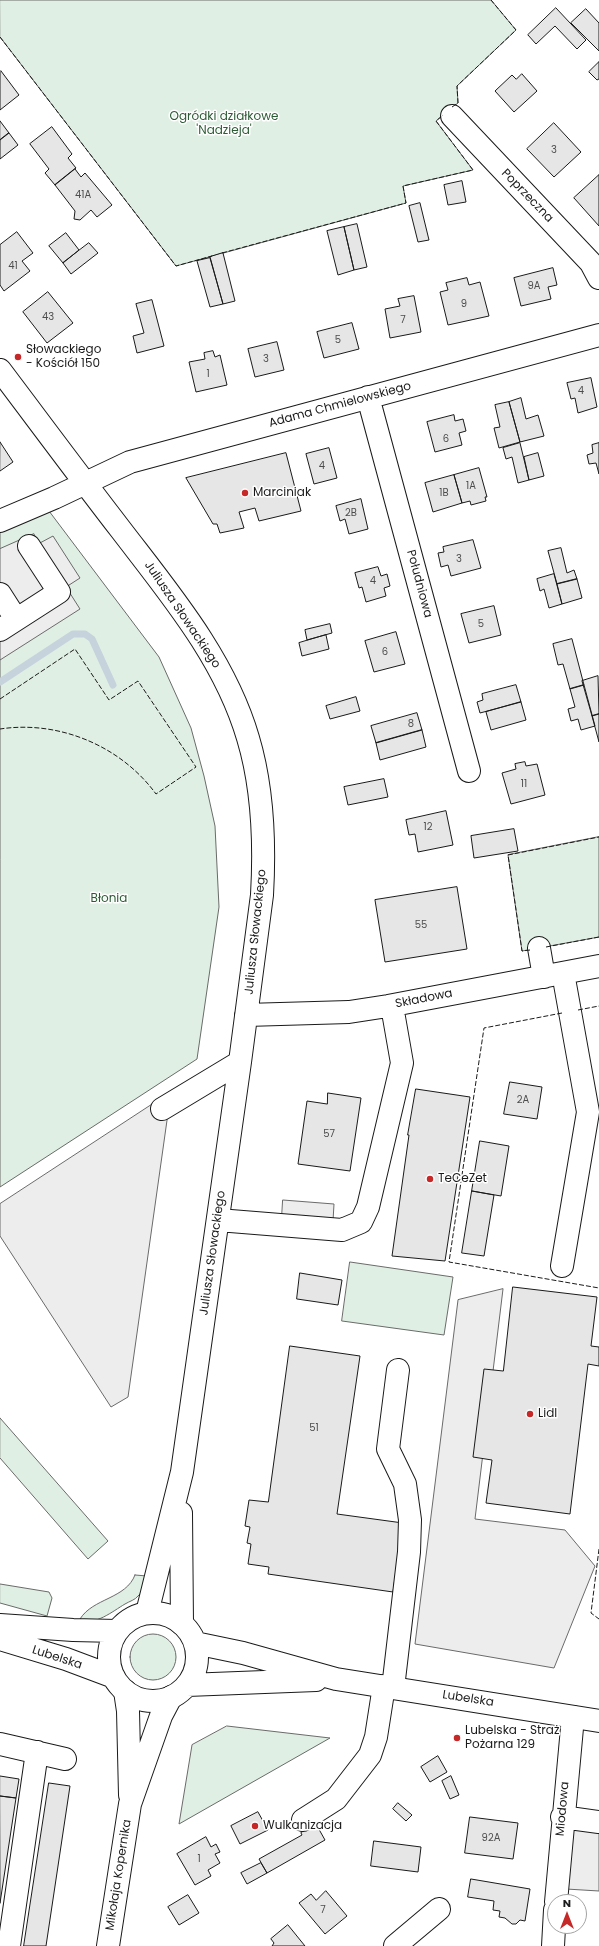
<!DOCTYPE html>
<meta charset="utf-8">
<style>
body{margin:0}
#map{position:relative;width:599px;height:1946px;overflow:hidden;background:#fff;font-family:Poppins,sans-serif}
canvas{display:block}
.north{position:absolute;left:547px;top:1894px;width:40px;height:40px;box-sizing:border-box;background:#fff;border:1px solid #a3a3a3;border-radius:50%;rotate:0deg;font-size:11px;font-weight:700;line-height:16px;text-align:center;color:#1a1a1a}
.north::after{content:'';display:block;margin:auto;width:14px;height:18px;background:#c62828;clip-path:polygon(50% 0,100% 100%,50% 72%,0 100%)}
</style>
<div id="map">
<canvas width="599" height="1946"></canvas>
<div class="north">N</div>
</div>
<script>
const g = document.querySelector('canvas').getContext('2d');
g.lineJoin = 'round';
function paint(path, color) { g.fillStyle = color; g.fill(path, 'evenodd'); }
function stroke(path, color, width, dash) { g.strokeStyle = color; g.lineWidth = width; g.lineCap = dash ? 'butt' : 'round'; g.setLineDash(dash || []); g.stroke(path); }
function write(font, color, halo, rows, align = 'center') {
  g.font = font + ' Poppins,sans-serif'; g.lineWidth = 3; g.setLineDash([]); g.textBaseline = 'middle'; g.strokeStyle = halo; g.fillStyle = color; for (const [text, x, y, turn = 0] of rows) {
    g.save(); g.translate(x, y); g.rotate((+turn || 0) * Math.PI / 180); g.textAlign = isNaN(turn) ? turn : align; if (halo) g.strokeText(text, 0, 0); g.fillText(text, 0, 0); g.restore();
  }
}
const green = new Path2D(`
 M0,0H491L516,30L457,86L458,103L436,121L473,170L403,186L406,203L176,266L0,37Z
 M49,511L159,657L191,728L204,776L215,826L219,907L197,1059L0,1187V532Z
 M599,837V937L522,951L508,855Z
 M350,1262L453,1277L444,1335L342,1321Z
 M0,1418L108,1541L88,1559L0,1458Z
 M135,1575L147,1576C145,1584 144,1591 138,1596C135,1600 130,1601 125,1604C113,1611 94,1627 80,1619C93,1598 126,1599 135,1575Z
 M0,1584L49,1592L52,1598L47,1616L0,1603Z
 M130 1657a23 23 0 1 1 46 0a23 23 0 1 1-46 0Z
 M227,1726L330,1738L179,1824L192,1745Z`);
const parking = new Path2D(`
 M34,534L38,544L53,536L80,578L66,587L80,609L0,660V549Z
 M171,1092L128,1397L111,1407L0,1236V1204Z
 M283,1200L334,1204L333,1221L282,1217Z
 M503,1289L475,1519L565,1530L595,1566L554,1668L415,1644L458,1300Z
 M571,1829L599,1831V1891L566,1889Z`);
const stream = new Path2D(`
 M0,682L73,634H85L92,639L113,685`);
const building = new Path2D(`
 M556,8L586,40L577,49L555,26L536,44L528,35Z
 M586,9L599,23V51L571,23Z
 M599,62V79L597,80L589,72Z
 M1,71L19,95L0,110V72Z
 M522,74L537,91L514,112L495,91L512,75L516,79Z
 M0,121L9,133L0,140Z
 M554,123L581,152L554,177L527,149Z
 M52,127L72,154L68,158L76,168L55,185L45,173L49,169L30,144Z
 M9,133L18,145L0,159V140Z
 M75,169L81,177L85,173L112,205L97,217L91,210L80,220L74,219L75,211L55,185Z
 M599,175V226L574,198Z
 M462,181L466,202L448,205L444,185Z
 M420,203L429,240L418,242L409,206Z
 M357,224L367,267L354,270L344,227Z
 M344,227L354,270L338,275L327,231Z
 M17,232L33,253L22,261L30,271L4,291L0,285V245Z
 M66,233L79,250L63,263L49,246Z
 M89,243L98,253L71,274L63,263Z
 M223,253L235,301L223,304L210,257Z
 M210,258L223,304L210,307L197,261Z
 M553,268L557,285L548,287L551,299L521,306L514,278Z
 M467,278L469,285L480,282L489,316L448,325L440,292L448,290L446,283Z
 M48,292L73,323L47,343L23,312Z
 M414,296L421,332L390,338L385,309L400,306L398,299Z
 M152,300L164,346L137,353L133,336L144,333L136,304Z
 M352,323L359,349L324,358L317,332Z
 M277,342L284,370L255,377L248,349Z
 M213,351L215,357L220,355L227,385L196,392L189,362L205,359L204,353Z
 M591,378L597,407L578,413L575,398L571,399L567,383Z
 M521,398L526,419L538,415L544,436L520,442L509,402Z
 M509,402L520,442L499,448L494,428L500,427L495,405Z
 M454,415L455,421L463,419L466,431L459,433L462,445L435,452L427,422Z
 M0,442L13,462L0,471Z
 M520,443L529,480L518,483L512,457L506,459L503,448Z
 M599,443V474L596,463L589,464L587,455L593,453L592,445Z
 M329,448L337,478L314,484L306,454Z
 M286,453L301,511L259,521L255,508L239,512L244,528L220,533L217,524H213L186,478Z
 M538,453L544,476L529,480L524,457Z
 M479,468L487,497H485L486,501L471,505L470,501L462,503L454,475Z
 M454,475L462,503L433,512L425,483Z
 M361,499L368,529L349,534L345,519L340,521L336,506Z
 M473,540L481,568L451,576L448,565L441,567L438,553L444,552L443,547Z
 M561,548L567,573L574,570L577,579L557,584L548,551Z
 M378,567L381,576L387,574L390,586L384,588L386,596L366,602L362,587L359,588L355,573Z
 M554,574L562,604L549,608L544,589L540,591L537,579Z
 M577,579L582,598L562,604L557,584Z
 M494,606L501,635L469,643L461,614Z
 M330,624L332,633L307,640L305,630Z
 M396,632L405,664L374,672L365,641Z
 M326,635L329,649L302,656L299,643Z
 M572,639L584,685L570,689L563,664L558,665L553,644Z
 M598,676L599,714L592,716L582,681Z
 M516,685L521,702L480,713L477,702L483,700L482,694Z
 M584,685L595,726L581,730L578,719L571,721L568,709L575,707L570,689Z
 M356,697L360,711L330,719L326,706Z
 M521,702L526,720L491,730L486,712Z
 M417,713L422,730L376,743L371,726Z
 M599,714V742L592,716Z
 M422,730L426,747L380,760L376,743Z
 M525,762L526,766L537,764L545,795L511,804L502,773L516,769L515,764Z
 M384,779L388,797L348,805L344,787Z
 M446,811L453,845L418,852L415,834L409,835L406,820Z
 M514,829L518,851L474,858L471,836Z
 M457,887L467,949L385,962L375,900Z
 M510,1082L542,1087L537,1119L504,1114Z
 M416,1089L470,1097L445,1261L392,1256L409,1135H408Z
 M328,1093L361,1098L350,1171L298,1164L307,1101L327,1104Z
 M480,1141L509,1146L501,1196L472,1191Z
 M472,1191L494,1195L484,1256L462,1253Z
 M300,1273L342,1280L338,1305L297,1299Z
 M513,1287L597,1297L591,1346L599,1347V1366L588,1364L570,1514L486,1503L492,1460L473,1457L484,1369L503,1371Z
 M290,1346L360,1356L337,1514L403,1523L393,1592L268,1574L269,1567L248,1564L251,1544L247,1543L250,1527L245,1526L249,1500L268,1502Z
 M438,1756L447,1772L430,1782L421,1767Z
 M0,1776L19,1779L16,1798L0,1796Z
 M451,1776L459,1795L450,1799L442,1781Z
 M49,1783L70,1786L46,1946H24Z
 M0,1796L16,1798L0,1903Z
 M398,1803L412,1815L406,1821L393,1809Z
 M258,1812L268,1830L240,1844L231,1826Z
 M470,1817L518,1823L513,1859L465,1853Z
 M316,1824L325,1840L267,1873L259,1859L302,1835L301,1833Z
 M206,1837L211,1847L216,1844L220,1852L215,1854L220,1863L208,1870L211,1876L195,1885L177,1854Z
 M374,1841L421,1847L418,1872L371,1866Z
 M261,1863L267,1873L247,1884L241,1873Z
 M471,1879L530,1889L525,1921L520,1920L516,1924H512L505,1918L499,1917L500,1911L493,1910L494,1901L468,1897Z
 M326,1891L347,1916L325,1934L299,1903L311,1894L316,1900Z
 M188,1895L199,1913L179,1925L168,1907Z
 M288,1925L305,1946H272L274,1943L271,1939Z`);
const minor = new Path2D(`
 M452,116L591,263L599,278
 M0,370C40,423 80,477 121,530C170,594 225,659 248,738C263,788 265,843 262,895L240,1062L182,1472L147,1613
 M368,397L469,771
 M0,521L54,498L130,462L599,335
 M0,594L16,619
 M0,630L59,592L29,546
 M539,948L544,977
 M246,1015L349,1012L388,1006L599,966
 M162,1109L240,1062
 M218,1220L342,1230L361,1222L368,1207L402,1063L392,1006
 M562,1266L588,1112L563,973
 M181,1513L182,1624
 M393,1688L409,1552L410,1520L405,1484L388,1449L398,1370
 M125,1691L128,1711L130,1795
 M0,1744L65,1759
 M562,1817L599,1822
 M303,1820L336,1799L370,1755L376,1737L384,1686
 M556,1902L573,1717
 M9,1946L37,1752
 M108,1946L130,1804L161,1716L171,1697
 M395,1946L439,1909
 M553,1946L555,1910`);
const major = new Path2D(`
 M109 1657a44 44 0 1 1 88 0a44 44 0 1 1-88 0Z
 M0,1625L73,1630L117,1631
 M0,1639L66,1659L114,1677
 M195,1643L243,1653L336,1679L599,1721
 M187,1685L316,1680`);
const fence = new Path2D(`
 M0,37L176,266L212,256
 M452,107L458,103L457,86L516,30L491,0
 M222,253L406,203L403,186L473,170L436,121L443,115
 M0,699L75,649L109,700L138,681L196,767L156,794C121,746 59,720 0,729
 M546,947L599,937
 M530,950L522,951L508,855L599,837
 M578,1010L599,1006
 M562,1013L484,1028L449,1262L599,1288
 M599,1549L591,1613L599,1619`);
const markers = [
 [18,357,4,"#c62828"],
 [245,493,4,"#c62828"],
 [430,1179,4,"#c62828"],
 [530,1414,4,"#c62828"],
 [457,1738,4,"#c62828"],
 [255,1826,4,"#c62828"]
];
const numberNames = [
 ["3",554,150],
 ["41A",83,195],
 ["41",13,266],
 ["9A",534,286],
 ["9",464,304],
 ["43",48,317],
 ["7",403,320],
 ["5",338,340],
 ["3",266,359],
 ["1",208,374],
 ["4",581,391],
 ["6",446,439],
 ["4",322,466],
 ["1A",471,486],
 ["1B",444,493],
 ["2B",351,513],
 ["3",459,559],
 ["4",373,581],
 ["5",481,624],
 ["6",385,652],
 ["8",411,724],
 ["11",524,784],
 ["12",428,827],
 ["55",421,925],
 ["2A",523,1100],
 ["57",329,1134],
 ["51",314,1428],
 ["92A",491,1838],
 ["1",199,1859],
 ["7",323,1910]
];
const parkNames = [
 ["Ogródki działkowe",224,117],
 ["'Nadzieja'",224,131],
 ["Błonia",109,899]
];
const streetNames = [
 ["Poprzeczna",527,196,46],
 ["Adama Chmielowskiego",340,405,-15],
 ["Południowa",419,584,75],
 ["Juliusza Słowackiego",182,615,56],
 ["Juliusza Słowackiego",256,932,-84],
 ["Składowa",424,999,-11],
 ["Juliusza Słowackiego",213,1253,-82],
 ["Lubelska",57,1658,18],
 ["Lubelska",468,1699,9],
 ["Miodowa",563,1809,-85],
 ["Mikołaja Kopernika",119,1875,-81]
];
const poiNames = [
 ["Słowackiego",26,350],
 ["- Kościół 150",26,364],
 ["Marciniak",253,493],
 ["TeCeZet",438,1179],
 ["Lidl",538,1414],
 ["Lubelska - Straż",465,1731],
 ["Pożarna 129",465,1745],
 ["Wulkanizacja",263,1826]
];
paint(green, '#e0efe3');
stroke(green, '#6a6a6a', 1);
paint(parking, '#ededed');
stroke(parking, '#6a6a6a', 1);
stroke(stream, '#c6d2dc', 7);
paint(building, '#e6e6e6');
stroke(building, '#1a1a1a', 1);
stroke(minor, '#1a1a1a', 24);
stroke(major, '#1a1a1a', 24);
stroke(minor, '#fff', 22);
stroke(major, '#fff', 22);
stroke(fence, '#1a1a1a', 1, [5, 2]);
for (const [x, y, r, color] of markers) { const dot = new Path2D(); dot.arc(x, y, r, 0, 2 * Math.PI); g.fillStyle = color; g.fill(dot); stroke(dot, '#fff', 1.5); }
write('10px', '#4d4d4d', null, numberNames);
write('12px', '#2b5a34', '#fff', parkNames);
write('12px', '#1a1a1a', '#fff', streetNames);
write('12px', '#1a1a1a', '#fff', poiNames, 'left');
</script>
